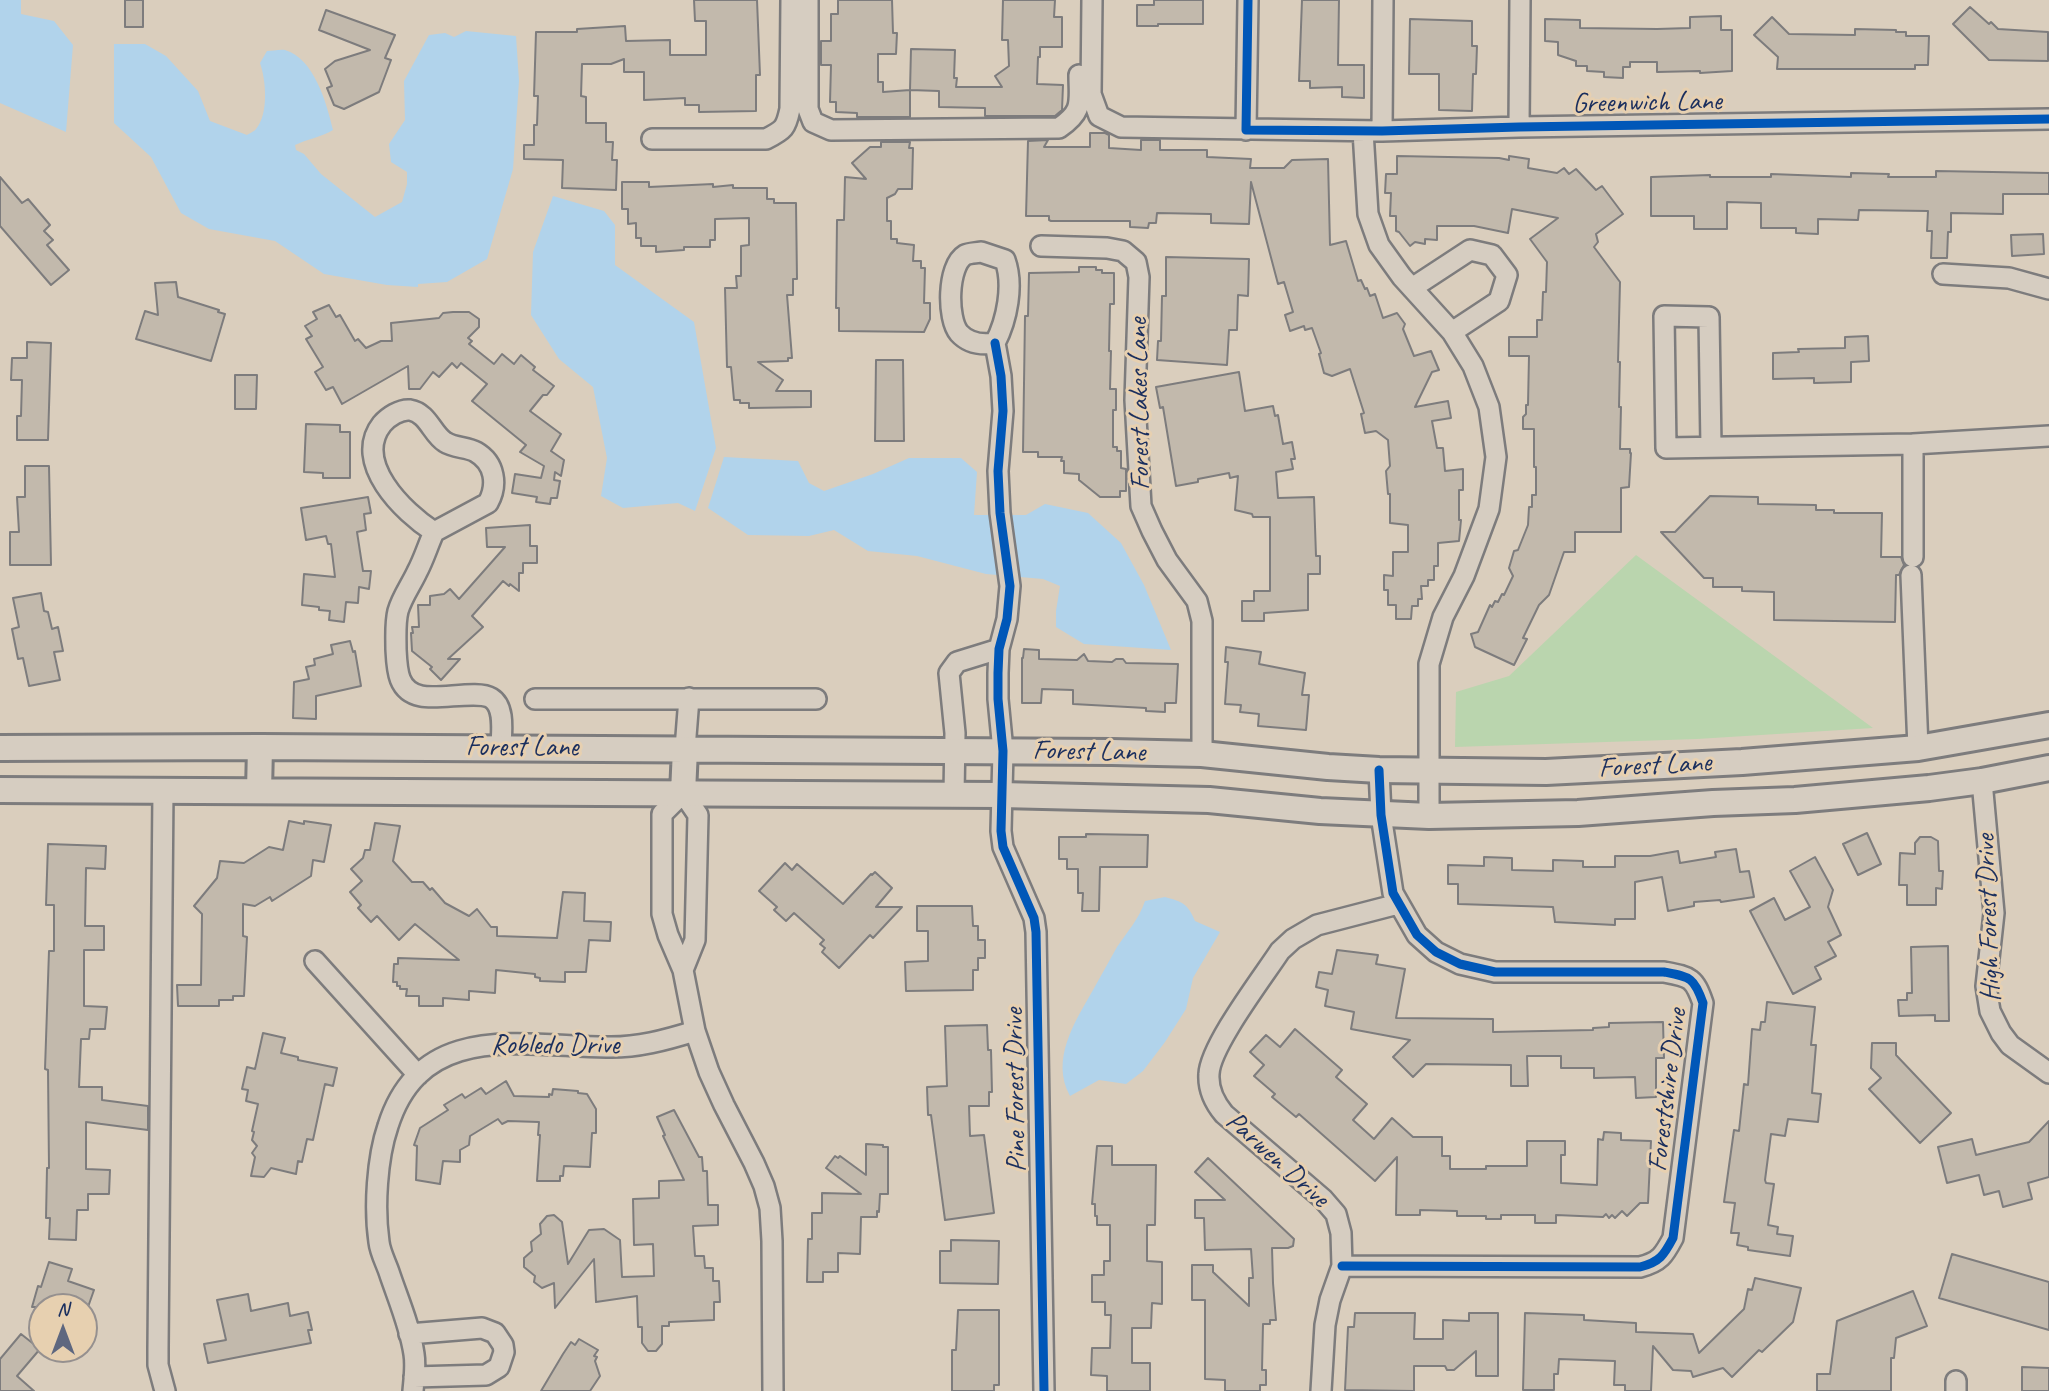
<!DOCTYPE html>
<style>
body{margin:0}
#map{position:relative;width:2049px;height:1391px;overflow:hidden;background:#dacebd;font-family:Caveat,sans-serif}
canvas{display:block}
.north{position:absolute;left:28px;top:1293px;width:70px;height:70px;box-sizing:border-box;background:#e7d0b0;border:2px solid #95908f;border-radius:50%;rotate:0deg;font-size:19px;font-weight:700;line-height:28px;text-align:center;color:#1b2f5e}
.north::after{content:'';display:block;margin:auto;width:24px;height:32px;background:#5e677f;clip-path:polygon(50% 0,100% 100%,50% 72%,0 100%)}
</style>
<div id="map">
<canvas width="2049" height="1391"></canvas>
<div class="north">N</div>
</div>
<script>
const g = document.querySelector('canvas').getContext('2d');
g.lineJoin = 'round';
function paint(path, color) { g.fillStyle = color; g.fill(path, 'evenodd'); }
function stroke(path, color, width, dash) { g.strokeStyle = color; g.lineWidth = width; g.lineCap = dash ? 'butt' : 'round'; g.setLineDash(dash || []); g.stroke(path); }
function write(font, color, halo, rows, align = 'center') {
  g.font = font + ' Caveat,sans-serif'; g.lineWidth = 6; g.setLineDash([]); g.textBaseline = 'middle'; g.strokeStyle = halo; g.fillStyle = color; for (const [text, x, y, turn = 0] of rows) {
    g.save(); g.translate(x, y); g.rotate((+turn || 0) * Math.PI / 180); g.textAlign = isNaN(turn) ? turn : align; if (halo) g.strokeText(text, 0, 0); g.fillText(text, 0, 0); g.restore();
  }
}
const green = new Path2D(`
 M1636,555L1873,728L1697,739L1455,747L1456,692L1509,676Z`);
const water = new Path2D(`
 M0,0H21V14L54,21L73,45L66,132L0,103Z
 M466,31L516,36L519,81L513,169L487,259L447,282L418,284V287L387,285L324,274L275,241L209,229L181,213L151,157L114,123V44H145L166,56L198,91L210,121L247,135C248,134 255,131 256,129C269,114 266,80 260,63L267,51C272,51 280,49 285,50C314,58 327,104 333,130C321,137 308,139 295,145L296,150L304,154L321,174L375,217L402,202L407,184V172L391,162L389,144L405,120L404,81L429,35L445,33L454,37Z
 M553,196L604,211L615,225V265L694,322L716,448L695,511L678,503L623,508L601,496L607,458L593,387L559,359L531,315L533,252Z
 M724,457L798,461L809,483L824,491L873,474L909,458H961L977,472L974,515H1026L1045,504L1088,513L1121,543L1144,585L1171,650L1084,644L1056,627V611L1060,586L1043,579L986,574L917,556L868,551L834,530L809,536L748,535L708,508Z
 M1165,897C1183,902 1188,904 1195,921L1220,932L1193,978L1186,1009L1165,1042L1143,1071L1126,1084L1099,1080L1070,1096C1050,1059 1075,1022 1093,990C1101,976 1109,961 1117,947C1127,932 1139,919 1145,901Z`);
const building = new Path2D(`
 M125,0H143V27H125Z
 M694,0H757L760,75H756V111L699,112V105H685V98L644,100V72H624V59L611,64H582L581,96L586,97V123H606V142H613L612,160H617L616,190L562,188L563,160L524,159V145H534V125H537L538,96H534L536,32H577V29L625,26L626,41L670,40V55H706V21H695Z
 M838,0H892L893,33H897L896,54H878V82H883V92L910,90L911,49L955,50L954,78H957L956,87H1002L995,76L1009,66L1008,40H1002L1003,0H1055L1054,17H1062V47H1040V57H1038L1037,84L1063,85L1062,110L1055,116H985V108L939,107V91L910,90V117H857V113L836,112V102H830L831,65H821V41H831V14H838Z
 M1154,0H1203V24H1158V26H1137V5H1154Z
 M1302,0H1339L1338,65H1364V98L1342,97V87L1310,88V81H1299Z
 M1970,7L1989,24L1991,22L1998,29L2048,32V61L1989,60L1953,24Z
 M326,10L395,35L385,58L391,60L379,92L344,109L334,105L327,88L332,86L325,69L335,61L370,50L319,30Z
 M1721,16V30H1732V71L1700,73V71L1657,72V62H1630V67H1623V78L1604,77V72L1587,71V66H1576V61L1558,55V42L1545,41V19L1580,20V28L1657,29L1690,28V17Z
 M1772,17L1789,34L1855,35V29L1896,30V32H1906V36H1929L1928,65H1915V69H1777L1778,57L1754,35Z
 M1410,19L1472,21V46H1477L1476,74H1473L1472,111L1439,110V74H1409Z
 M1090,133H1105L1109,135V148L1141,150V140H1160V150H1207V157L1251,159L1250,168H1284L1292,160L1328,159L1330,245L1346,241L1358,281L1361,280L1365,289L1367,288L1370,296L1375,294L1383,318L1397,313L1405,324L1403,329L1414,356L1431,351L1439,370L1432,372L1415,407L1448,401L1451,418L1432,421L1437,448H1443L1445,471L1463,469V490H1459V520H1461L1459,541L1438,543V566H1434V580H1428V586H1421L1422,599H1418V606H1412L1411,619H1396V605H1388V590H1384V575L1393,576V552H1408V525L1390,523V494H1388L1386,471L1390,466L1388,440L1376,431L1365,433L1361,414L1364,413L1350,369L1332,376L1324,373L1319,354L1321,353L1312,328L1305,330L1304,326L1290,331L1285,315L1293,312L1284,282L1278,284L1251,182L1249,224L1211,223V214L1157,213L1156,223H1149L1148,228L1130,227V221H1051L1049,220V216H1026L1028,141L1048,140L1044,147H1090Z
 M881,142H910L909,148H913L912,189H898L895,194L887,198V221H891V239H897V243L914,245L913,261H921V268H925L924,303H930V319L924,332L839,331V308H836L837,220H844L845,177L866,179L852,163L870,147H881Z
 M1397,156L1499,158L1509,160V156L1529,159L1528,168L1557,173L1564,168L1569,174L1576,169L1596,190L1602,186L1623,214L1596,234L1598,242L1594,247L1620,282L1618,362H1620L1619,407H1621L1620,449H1630V453H1631L1629,487L1621,488V532H1575V552H1564L1549,595L1539,605L1523,638L1527,639L1514,665L1475,647L1471,634L1478,632L1490,605L1492,607L1495,601L1498,602L1502,594L1504,595L1513,576L1509,568L1514,551L1518,550L1528,525L1529,507H1532V495H1536V467H1534V429H1523V417L1526,414V405H1528L1529,356H1509V337H1537V320H1542L1543,292H1546L1547,262L1530,239L1558,218L1512,209L1508,233L1474,226H1437V240L1425,239V244L1415,242L1410,246L1399,232L1396,231V216H1390L1391,193H1385L1386,174H1397Z
 M1936,171L2049,173V194H2003V214L1951,213V232H1948L1947,258H1931L1932,231H1927L1928,211L1859,210L1858,220L1818,219V234L1796,233V228H1761V203L1727,202V229H1694V216H1651V177L1710,175V177H1771V174L1851,177V173L1889,174L1888,177H1936Z
 M0,177L22,203L28,199L50,225L44,231L53,240L47,245L69,270L51,285L0,226Z
 M622,182H649V187L713,184V187L733,185V188H767V199H774V203H796L797,279H793V295H787L792,358H788V361L758,362L783,380L776,391H811V407L749,408V403H740V400H734L731,367H727L725,288H737L736,276H741V246L749,245V218L715,219V240H710V247H684V250L656,252V246H641V238H636V223L628,224V209H622Z
 M2043,234L2044,254L2012,256L2011,235Z
 M1166,257L1249,259L1248,296L1238,295L1237,330H1229L1227,365L1157,360L1158,341H1161L1162,296H1166Z
 M1079,267H1096V270H1102V273H1114V304H1110L1109,351H1111L1110,389H1116V410H1113V447H1117V451H1121V468L1126,469V491H1120V497H1100L1079,480V474L1064,473V461H1061L1062,457H1038V452H1023L1025,316H1028L1029,273L1079,272Z
 M176,282L178,297L219,310L218,312L225,314L211,361L136,339L145,311L158,315L155,283Z
 M329,305L336,317L340,315L355,341L358,339L366,348L381,341H392L391,323L439,318L443,313L453,312H469L479,319V327L468,338L472,341L469,344L494,364L502,354L514,364L521,355L535,367L533,370L554,386L547,395H543L530,411L561,434L551,451L564,460L561,476L555,472L554,480L560,481L557,498H551L550,504L536,502L537,497L512,493L515,474L541,478L544,466L520,452L526,445L472,401L487,384L461,363L457,368L452,363L439,377L433,372L420,389H409L408,366L342,404L333,387L326,390L315,372L323,367L306,339L312,336L305,326L317,319L313,312Z
 M1868,336L1869,361L1851,362V382L1814,383V378L1773,379V353L1799,352L1798,349L1845,348V337Z
 M27,342L51,343L48,440H17V416H21L22,380H11L12,358H27Z
 M876,360H903L904,441H875Z
 M1239,372L1245,411L1273,406L1275,416L1278,415L1283,444L1292,442L1295,459H1291L1293,469L1276,472L1278,498L1314,497L1316,556H1320V574H1308V610L1264,613V621H1242V601H1254V591H1270V517H1253L1252,514L1235,510L1238,476L1230,478L1229,473L1198,479V482L1176,486L1163,407L1160,408L1156,387Z
 M235,375H257L256,409H235Z
 M306,424L340,425V432H350V478H323V473L304,472Z
 M25,466H49L51,565H10V532H19L17,497H25Z
 M1710,496L1758,497V504L1816,505V510H1834V513H1882L1881,557H1901L1904,565L1899,575H1896L1895,622L1774,620V592L1742,591V587H1713V578H1704L1661,532H1675Z
 M368,497L371,513L364,514L366,530L357,532L363,571H371L369,589L359,587L358,603L346,602L344,622L329,620L330,611L319,610V607L302,605L304,574L335,577L331,544H328L326,536L306,540L301,508Z
 M530,525V546H537V563H523V573H519V591L510,584L509,586L503,581L472,616L483,627L448,659H460L441,680L430,669L432,667L412,651L411,633H413L412,627H419L418,605H430V596L444,594L450,589L459,599L505,547H487L486,528Z
 M41,593L44,611L48,612L52,629L58,627L63,651L54,652L60,680L29,686L23,658L18,659L12,629L19,627L13,598Z
 M350,641L353,652L355,651L361,686L316,696V719L293,718L294,682L309,679L306,667L315,665L314,659L333,654L331,645Z
 M1226,647L1261,652L1259,664L1305,673L1302,695H1309L1306,730L1258,726L1259,714L1240,712L1241,705L1225,704L1228,662H1225Z
 M1024,649L1039,650V659L1077,660L1084,654L1088,661L1112,662L1116,659H1123L1126,663L1178,664L1176,703H1165V712L1146,711V708L1073,704V690L1042,689L1041,703H1022V658H1023Z
 M289,821L304,824V821L331,825L324,862L313,860L311,876L272,901L270,897L255,906L243,904V936L247,937L244,996H233V1000H219V1006H178L177,985H201L202,914L194,906L217,878L220,861L244,863L269,847L283,850Z
 M375,823L400,826L393,861L412,882H423L430,890L432,888L445,903L469,916L477,909L491,927H497V936L557,938L563,892L585,893L584,921L611,922L610,941L589,940L586,972H565V982L540,981V978L535,977V974L496,970L495,993L469,991V1000L443,998V1006H419V996H406L407,989H400V986H397V982H393L394,964H398V958L459,960L415,924L399,940L377,916L371,922L358,908L361,905L350,892L362,881L351,869L363,858L365,850H370Z
 M1867,833L1881,864L1858,875L1843,844Z
 M1086,834L1148,835L1147,867H1100L1099,911H1082L1083,893H1078V869H1067V859H1059V837H1086Z
 M1920,837H1931L1938,841L1939,871H1943L1942,889L1936,888V905H1907V885H1899L1900,853L1915,854V843Z
 M48,844L106,846L105,869L86,868L85,926H104V950H84V1006L107,1007L105,1029H90L89,1039H81L79,1087H102V1100L148,1106V1130L86,1122V1169L110,1170L109,1194H88V1210H77L76,1240L49,1239L50,1218H46L47,1168H49L48,1070L45,1069L49,951H54V905H46Z
 M1736,849L1740,872L1749,871L1754,897L1721,902L1720,900L1694,902V906L1668,911L1662,877L1635,882V919H1615V925L1555,922L1553,907L1458,904V884H1448V865L1484,866V857L1512,858V870L1553,871V860L1583,861V867H1615V856H1650L1678,851L1680,863L1716,857L1715,852Z
 M1815,857L1833,890L1828,907L1841,935L1828,942L1836,956L1815,967L1821,979L1793,994L1750,911L1774,898L1785,920L1810,907L1790,871Z
 M785,863L792,870L797,864L843,904L871,874L872,875L875,872L892,888L876,907H902L873,938L870,935L839,968L822,952L825,948L820,944L824,940L794,913L786,921L774,910L777,907L759,891Z
 M917,906H972L973,926H978V940H985V958H978V970H973V990L906,991L905,962L928,961V931H917Z
 M1948,946L1949,1021H1935V1015L1899,1016L1898,1000H1907V993H1912L1911,947Z
 M1337,950L1378,955L1376,964L1405,969L1396,1018L1493,1019V1032L1593,1030V1028L1609,1027V1023L1663,1022L1664,1058H1656V1097L1636,1098L1635,1077L1594,1078V1068H1561V1056H1527L1528,1086H1511V1065L1426,1064L1413,1077L1393,1057L1410,1040L1351,1029L1354,1012L1325,1006L1328,990L1316,987L1319,972L1332,974Z
 M1767,1002L1815,1007L1811,1045H1816L1812,1093L1821,1094L1818,1122L1788,1119L1785,1136L1771,1134L1765,1180L1766,1183L1774,1184L1768,1225L1778,1227L1777,1234L1793,1236L1790,1256L1748,1250V1247L1737,1245L1739,1233H1731L1735,1203L1724,1202L1734,1130L1739,1131L1744,1084L1748,1085L1752,1029L1760,1030L1761,1022H1765Z
 M987,1025L988,1050H991L992,1092H989V1106H969L970,1136L984,1135L994,1213L945,1220L931,1115H928L927,1087L947,1086L945,1026Z
 M1295,1029L1342,1070L1336,1077L1367,1104L1353,1120L1374,1139L1392,1118L1413,1137H1442V1156H1450V1169H1486V1166H1527V1141H1565V1155H1561V1183L1597,1185L1598,1139L1603,1140L1604,1132L1621,1133V1140L1651,1141L1648,1203H1640L1627,1216L1622,1211L1615,1218L1612,1215L1609,1218L1606,1214L1603,1217L1556,1215V1223H1535V1215H1501V1219H1486V1216H1457V1211L1420,1210V1215H1396L1397,1157L1375,1181L1299,1114L1296,1117L1272,1097L1275,1094L1254,1076L1264,1065L1250,1052L1266,1035L1280,1047Z
 M263,1033L285,1038L281,1053L298,1057V1060L337,1068L333,1086L325,1084L313,1140L307,1139L302,1162L298,1161L296,1174L271,1168L264,1177L251,1176L255,1157L252,1153L257,1146L252,1140L254,1132L252,1131L258,1104L246,1101L248,1090L242,1089L247,1067L255,1069Z
 M1872,1043H1896V1055L1951,1113L1920,1143L1869,1089L1881,1078L1871,1068Z
 M506,1081L514,1096L549,1097V1094L552,1095L553,1089L578,1091V1093L587,1094L596,1109V1133H592L590,1167L564,1166L563,1176H560V1181H537L540,1135H538L539,1122L508,1121L502,1124L498,1119L470,1136L469,1145L460,1150V1162L443,1161L440,1184L416,1180L417,1146L414,1145L420,1128L448,1110L444,1105L462,1094L465,1098L481,1088L486,1094Z
 M674,1110L699,1157H702L703,1171H707L708,1205H718V1225L693,1226L695,1256H704L705,1268H713V1281H719L720,1302H714V1320L669,1322V1326H662V1344L656,1351H648L642,1343V1327H638L637,1296L596,1302L594,1259L555,1308L554,1283L542,1288L534,1282L535,1276L524,1267V1258L532,1251L531,1242L541,1234L540,1224L547,1216L554,1215L562,1222L568,1264L589,1230L604,1229L620,1240L622,1277L654,1276L653,1244L634,1245L633,1199L659,1198V1181L684,1180L663,1136L665,1135L657,1117Z
 M2049,1121V1177L2028,1183L2032,1199L2003,1207L1999,1191L1984,1195L1979,1175L1947,1183L1938,1147L1972,1139L1976,1155L2029,1142Z
 M866,1144L883,1145V1147H888V1194H880L879,1212L877,1211V1217H861L860,1254L838,1253V1272H823V1282H807L808,1239H812V1213H822V1193L861,1194L826,1168L835,1156L838,1158L840,1156L866,1175Z
 M1097,1146H1112V1165H1156L1155,1225H1147V1261L1162,1262V1304L1152,1303L1151,1328H1132V1363H1150V1391H1107V1376L1091,1375L1092,1348H1110L1111,1315H1105V1302H1092V1275H1104V1261H1110V1225H1097V1216H1095V1204H1092Z
 M1208,1158L1294,1239L1293,1246L1288,1248H1272L1273,1283L1276,1320H1270V1324H1263L1262,1370H1266V1385H1260V1391H1225V1380L1205,1379V1300H1192V1265H1213V1272L1249,1306V1278H1253L1251,1249L1205,1250L1204,1218H1195V1200H1225L1195,1172Z
 M951,1240L999,1241L998,1284L940,1283V1251H951Z
 M1952,1254L2049,1282V1330L1939,1298Z
 M49,1262L72,1269L68,1281L94,1290L88,1307H32L38,1286L41,1287Z
 M1755,1278L1801,1288L1793,1322L1762,1352L1759,1350L1732,1377L1723,1368L1693,1377L1691,1371L1673,1370L1653,1346L1651,1391H1625V1385H1614L1615,1361L1559,1359L1558,1374H1554V1390H1523L1525,1313L1584,1315V1320L1636,1323V1332L1693,1334L1699,1353L1744,1309L1748,1289L1752,1290Z
 M1913,1291L1927,1326L1896,1338L1894,1358H1891V1391H1817V1374H1830L1837,1321Z
 M248,1294L251,1311L288,1303L290,1316L308,1312L312,1330H308L311,1343L208,1363L204,1344L226,1340L217,1300Z
 M958,1310H999V1385H994V1391H952V1350H956Z
 M1355,1313H1415L1414,1339H1443V1320L1469,1321V1313H1498V1376H1476V1351L1454,1370H1447L1445,1366H1414V1391L1345,1390L1348,1327H1354Z
 M21,1334L40,1349L17,1376L34,1391H0V1359Z
 M579,1339L598,1350L594,1356L597,1357L595,1361L600,1376L590,1391H541L563,1354L571,1342L575,1345Z
 M2022,1367L2049,1368V1391H2022Z`);
const minor = new Path2D(`
 M808,0V109L813,122L831,130L1059,128C1084,111 1079,102 1079,75
 M1092,0L1091,94L1099,116L1121,127L1382,131L1519,127L2049,119
 M1519,127L1520,0
 M1246,130L1248,0
 M1363,131L1368,214L1379,245L1402,277L1452,332L1473,366L1489,407L1496,457L1489,509L1464,576L1443,617L1429,664V816
 M1382,131L1383,0
 M652,139H766C784,130 786,128 790,109L791,0
 M1041,246L1107,248L1123,251L1136,262L1139,277L1135,400L1141,506L1152,531L1167,560L1197,601L1202,621V754
 M981,252L1005,260C1014,285 1007,320 995,343C982,345 969,344 959,333C947,319 947,266 965,255C969,253 976,253 981,252Z
 M1943,274L2009,278L2049,289
 M1412,288L1470,250L1492,255L1507,275L1499,301L1452,332
 M995,343L1001,376L1003,411L998,471L1000,513L1010,586L1007,619L999,649L998,673V699L1003,751L1001,831L1003,847L1034,918L1036,932L1044,1391
 M1711,447L1709,317L1664,316L1666,448L1913,444
 M434,532L488,503C498,485 495,463 476,452C467,447 454,448 445,442C432,434 428,413 410,410C400,409 388,417 382,424C352,462 403,512 434,532C428,545 424,559 417,572C411,585 402,597 398,611C395,623 396,636 396,649C397,669 397,691 421,696C439,700 478,690 491,698C506,707 501,734 501,748
 M1913,557V444L2049,436
 M1911,575L1918,748
 M535,699H816
 M685,749L689,698
 M1982,781L1994,913L1986,986L1990,1011L2001,1033L2010,1045L2049,1073
 M163,790L158,1348V1365L165,1391
 M954,795L955,733L949,673L957,662L999,649
 M315,961L418,1075
 M683,970L695,940L698,815L683,793L662,814V914L668,935L683,970L695,1031L709,1072L724,1105L754,1163L764,1186L770,1208L772,1241L773,1391
 M1342,1266L1640,1267C1660,1262 1664,1255 1673,1238L1703,1003C1694,977 1690,977 1664,972H1495L1460,964L1436,952L1417,935L1393,893L1381,815L1379,770
 M409,1334L482,1328L495,1333L503,1345L504,1352L499,1367L486,1375L414,1377
 M1956,1381V1391
 M413,1391C414,1379 416,1366 414,1354C410,1326 398,1299 389,1272C386,1263 380,1252 379,1242C374,1208 377,1158 388,1126C421,1021 521,1046 606,1047C637,1048 666,1040 695,1031
 M1321,1391L1325,1325L1330,1300L1342,1266L1341,1233L1336,1214L1323,1199L1224,1114C1214,1102 1208,1089 1209,1074C1210,1046 1263,977 1280,951L1293,939L1317,925L1398,904`);
const major = new Path2D(`
 M0,748L260,747L1112,752L1202,754L1328,767L1379,770L1546,772L1742,762L1918,748L2049,725
 M0,790L1001,795L1209,800L1320,811L1429,816L1578,813L1713,803L1795,800L1929,788L1982,781L2049,768
 M259,791L260,747
 M683,793L685,749`);
const cycleway = new Path2D(`
 M1248,0L1246,130L1382,131L1519,127L2049,119
 M995,343L1001,376L1003,411L998,471L1000,513L1010,586L1007,619L999,649L998,673V699L1003,751L1001,831L1003,847L1034,918L1036,932L1044,1391
 M1342,1266L1640,1267C1660,1262 1664,1255 1673,1238L1703,1003C1694,977 1690,977 1664,972H1495L1460,964L1436,952L1417,935L1393,893L1381,815L1379,770`);
const streetNames = [
 ["Greenwich Lane",1647,103,-1],
 ["Forest Lakes Lane",1140,404,-91],
 ["Forest Lane",522,748],
 ["Forest Lane",1089,752,1],
 ["Forest Lane",1655,766,-3],
 ["High Forest Drive",1989,918,-92],
 ["Robledo Drive",555,1046],
 ["Pine Forest Drive",1016,1090,-91],
 ["Forestshire Drive",1668,1090,-83],
 ["Parwen Drive",1277,1160,42]
];
paint(green, '#bad5ae');
paint(water, '#b1d3eb');
paint(building, '#c2b9ac');
stroke(building, '#7d7c7d', 2);
stroke(minor, '#7d7c7d', 24);
stroke(major, '#7d7c7d', 30);
stroke(minor, '#d6cdc1', 19);
stroke(major, '#d6cdc1', 24);
stroke(cycleway, '#0057b8', 9);
write('28px', '#1b2f5e', '#e7d0b0', streetNames);
</script>
